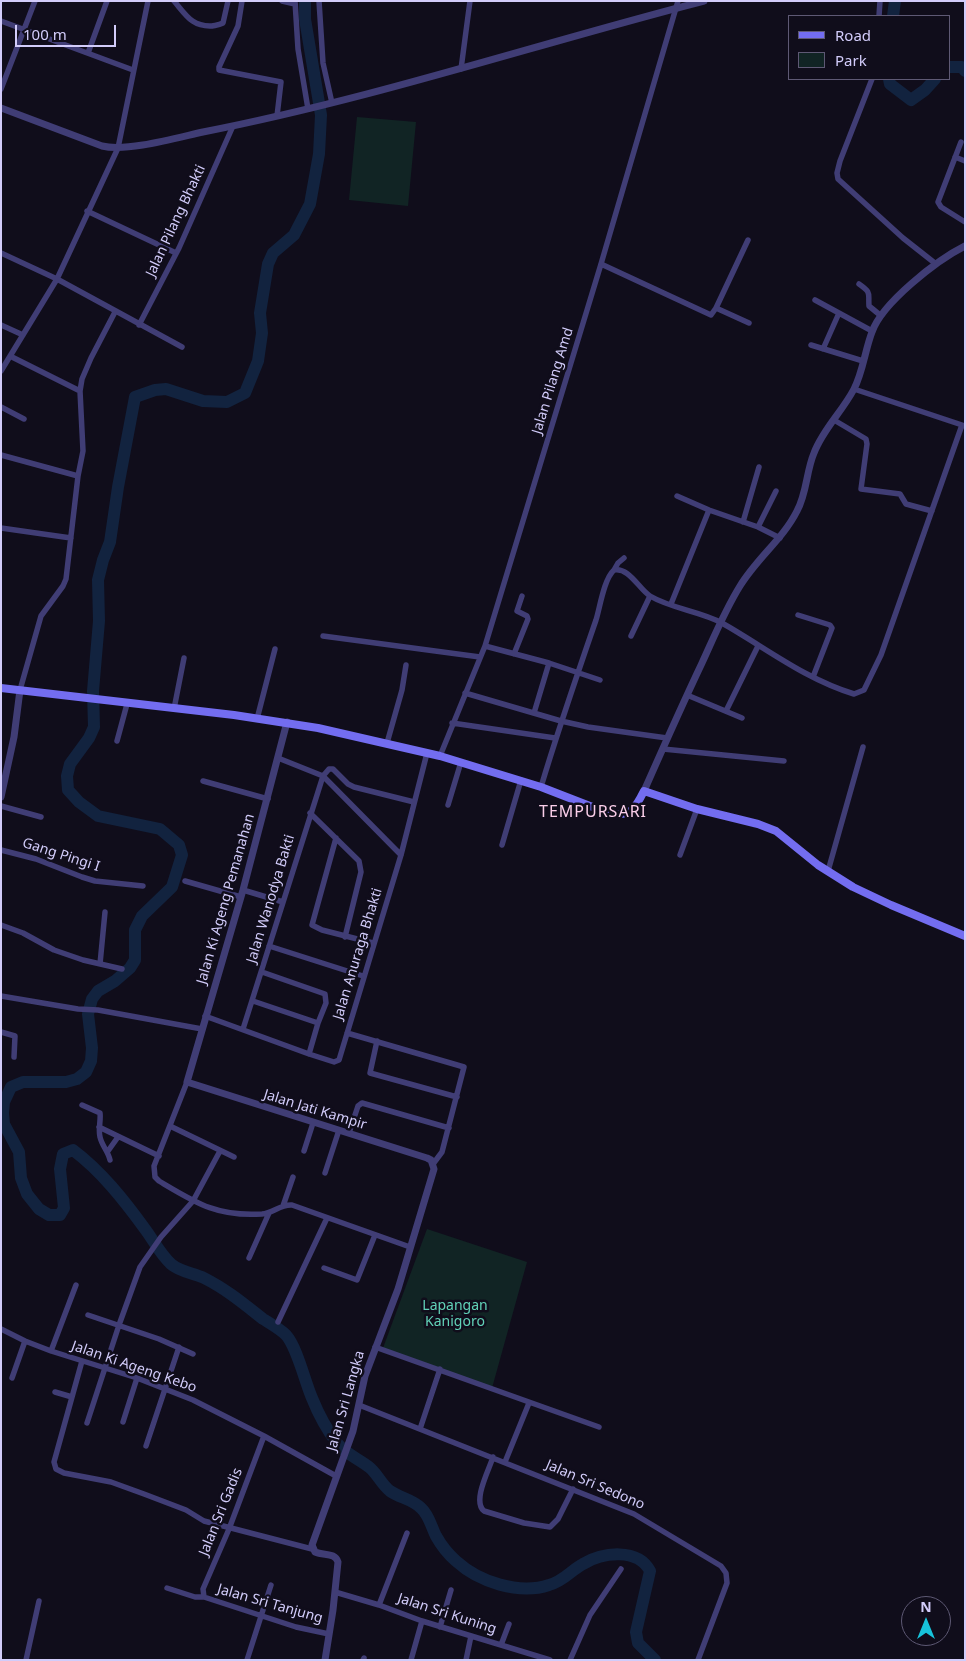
<!DOCTYPE html>
<style>
body{margin:0}
#map{position:relative;width:966px;height:1661px;overflow:hidden;background:#100d1b;font-family:"Noto Sans",sans-serif}
canvas{display:block}
.frame{position:absolute;inset:0;border:2px solid #d2ccfa;pointer-events:none}
.legend{position:absolute;left:788px;top:15px;width:162px;height:65px;box-sizing:border-box;background:#100d1b;border:1px solid #5e5974;margin:0;padding:6px 9px;list-style:none;font-size:15px;color:#d2ccfa}
.legend li{display:flex;align-items:center;gap:10px;height:25px}
.legend b{width:25px;border:1px solid #5e5974}
.north{position:absolute;left:901px;top:1596px;width:50px;height:50px;box-sizing:border-box;background:#100d1b;border:1px solid #5e5974;border-radius:50%;rotate:0deg;font-size:14px;font-weight:700;line-height:20px;text-align:center;color:#d2ccfa}
.north::after{content:'';display:block;margin:auto;width:18px;height:22px;background:#17c3db;clip-path:polygon(50% 0,100% 100%,50% 72%,0 100%)}
.scale{position:absolute;left:15px;top:25px;width:101px;height:22px;box-sizing:border-box;border:2px solid #d2ccfa;border-top:0;padding-left:6px;font-size:15px;line-height:18px;white-space:nowrap;color:#d2ccfa;-webkit-text-stroke:4px #100d1b;paint-order:stroke}
</style>
<div id="map">
<canvas width="966" height="1661"></canvas>
<div class="frame"></div>
<ul class="legend">
<li><b style="height:6px;background:#736df0"></b>Road</li>
<li><b style="height:14px;background:#112424"></b>Park</li>
</ul>
<div class="north">N</div>
<div class="scale">100 m</div>
</div>
<script>
const g = document.querySelector('canvas').getContext('2d');
g.lineJoin = 'round';
function paint(path, color) { g.fillStyle = color; g.fill(path, 'evenodd'); }
function stroke(path, color, width, dash) { g.strokeStyle = color; g.lineWidth = width; g.lineCap = dash ? 'butt' : 'round'; g.setLineDash(dash || []); g.stroke(path); }
function write(font, color, halo, rows, align = 'center') {
  g.font = font + ' "Noto Sans",sans-serif'; g.lineWidth = 5; g.setLineDash([]); g.textBaseline = 'middle'; g.strokeStyle = halo; g.fillStyle = color; for (const [text, x, y, turn = 0] of rows) {
    g.save(); g.translate(x, y); g.rotate((+turn || 0) * Math.PI / 180); g.textAlign = isNaN(turn) ? turn : align; if (halo) g.strokeText(text, 0, 0); g.fillText(text, 0, 0); g.restore();
  }
}
const green = new Path2D(`
 M357,117L416,122L408,206L349,200Z
 M427,1229L527,1262L492,1388L383,1348Z`);
const river = new Path2D(`
 M305,1V19L321,115L319,154L310,204L294,235L273,253L268,264L260,313L262,333L258,361L245,393L227,402L203,401L166,389L155,390L135,397L118,487L110,542L103,560L98,580L99,621L93,691L94,727L89,738L70,764L67,776L68,790L79,802L98,816L160,829L179,845L182,855L172,887L142,916L135,930V960L130,968L115,981L98,991L92,999L88,1014L92,1048L91,1061L86,1072L77,1079L66,1082H23L11,1087L4,1102L3,1113L4,1124L19,1152L21,1178L27,1194L39,1209L49,1215H60L64,1208L60,1169L63,1154L73,1150C101,1171 124,1200 145,1229C154,1241 160,1254 171,1264C180,1272 194,1273 204,1278C226,1289 244,1304 263,1319C271,1324 280,1329 286,1335C297,1347 305,1382 312,1398C318,1413 327,1430 337,1443C344,1453 359,1459 369,1467C377,1473 381,1484 390,1491C400,1498 412,1499 421,1508C429,1515 431,1526 436,1536C441,1545 448,1554 456,1561C479,1582 519,1595 549,1585C564,1581 570,1571 583,1564C603,1552 638,1548 650,1571L636,1632L638,1643L655,1660
 M893,16L895,1
 M950,67H962L965,71
 M889,79L890,84L911,100L925,90L935,79`);
const minor = new Path2D(`
 M174,1C186,15 192,27 212,26C217,25 219,25 223,23L228,1
 M242,1L238,26L219,67V70L281,82L277,116
 M282,1L295,4
 M295,1L298,49L308,109
 M319,1L323,63L332,103
 M879,16L880,1
 M1,21L133,70
 M88,53L107,1
 M461,69L470,1
 M872,79L840,161L837,173L838,179L903,238L936,264
 M1,89L35,1
 M961,142L938,202L941,207L965,222
 M955,157L965,161
 M87,211L176,253
 M1,253L57,279L182,347
 M601,264L711,315L716,308L748,240
 M859,284C872,293 868,293 869,306L880,315
 M815,300L872,331
 M716,308L749,323
 M1,325L23,335
 M139,325L179,248L233,126
 M811,345L863,361
 M823,349L839,313
 M10,356L80,391
 M1,371L57,279L118,148L148,1
 M854,389L965,426
 M1,407L24,419
 M834,420L866,439L867,444L861,489L900,494L906,504L932,511
 M1,455L78,476
 M677,496L709,510L758,527L780,538
 M743,522L759,467
 M758,527L776,491
 M1,528L71,538
 M614,570L618,563L624,558
 M671,604L709,510
 M798,615L830,625L832,628L813,677
 M323,636L480,657
 M631,636L650,596
 M485,646L549,663
 M514,654L528,619L527,616L517,611L522,596
 M20,690L41,616L63,586L66,579L78,476L83,451L80,391L82,379L91,358L115,312
 M465,693L561,721L588,727L667,738
 M687,695L742,718
 M174,709L184,658
 M726,711L758,646
 M534,713L549,663L600,680
 M257,719L275,649
 M452,723L555,738
 M117,741L127,704
 M387,743L402,690L406,665
 M663,749L784,761
 M440,756L485,646L601,264L678,1
 M278,758L323,776L401,855
 M203,781L268,799
 M541,787C558,730 577,675 596,620C600,607 604,579 614,570C629,567 639,589 650,596C672,609 700,611 722,623C766,648 805,679 854,694L864,690L881,655L962,425
 M448,805L461,762
 M1,806L41,817
 M310,813L359,861L361,872L345,937
 M336,838L312,925L322,930L373,943
 M502,845L521,780
 M1,850L36,859L82,877L95,881L143,886
 M680,855L697,809
 M828,871L863,747
 M185,881L241,897
 M243,890L283,902
 M1,925L23,933L54,950L83,960L122,969
 M269,946L363,976
 M100,964L105,912
 M262,972L325,994L326,1003L318,1023L309,1054
 M1,996L78,1009L98,1010L202,1029
 M253,1001L318,1023
 M205,1016L309,1054L334,1062L339,1060L401,855L427,753
 M243,1029L323,776L329,769H333L348,784L354,787L414,802
 M1,1032L15,1036L14,1057
 M347,1033L464,1067L442,1152L433,1164
 M377,1041L370,1073L457,1097
 M187,1082L154,1166L155,1177L159,1181C196,1203 217,1217 262,1214C273,1213 281,1204 292,1205L410,1247
 M82,1105L100,1113C101,1121 98,1129 100,1137C102,1146 108,1151 110,1160
 M170,1126L234,1157
 M99,1127L159,1156
 M349,1133L358,1106L362,1103L449,1128
 M108,1151L118,1137
 M304,1151L313,1123
 M325,1173L339,1130
 M283,1206L293,1177
 M249,1258L269,1213
 M324,1268L357,1280L375,1235
 M88,1315L159,1339L193,1354
 M278,1322L327,1218
 M1,1329L25,1341L51,1351L137,1378L193,1400L264,1436L336,1476
 M375,1347L599,1427
 M51,1351L76,1285
 M82,1361L54,1462L56,1469L64,1473L111,1482L144,1494L186,1510L204,1521L312,1549
 M12,1378L25,1341
 M55,1392L72,1397
 M359,1405L634,1514L721,1566L726,1573L727,1583L698,1660
 M123,1422L137,1378
 M87,1423L119,1325L140,1267L161,1237L193,1201L220,1151
 M420,1429L440,1369
 M146,1446L179,1347
 M493,1457C489,1470 472,1501 484,1511L524,1523L550,1527L558,1519L573,1489
 M505,1462L529,1403
 M167,1588L195,1597H204L296,1627L329,1634
 M335,1592L379,1605L422,1621L550,1660
 M204,1597L203,1589L229,1529L264,1436
 M379,1605L407,1533
 M440,1627L451,1590
 M501,1645L509,1624
 M26,1660L39,1601
 M247,1660L271,1585
 M363,1660L364,1658
 M411,1660L422,1621
 M466,1660L471,1636
 M570,1660L590,1615L621,1569`);
const tertiary = new Path2D(`
 M1,108L102,146C127,152 176,138 203,132C372,99 537,44 704,1
 M287,722L243,890L187,1082L427,1158L431,1160L434,1169L398,1289L365,1376L353,1431L312,1545L315,1552C324,1556 335,1552 338,1562L333,1610L325,1660
 M644,791C663,748 682,705 702,663C714,637 725,610 740,586C757,558 783,539 797,511C807,493 806,472 814,453C823,429 842,412 854,389C863,372 865,350 872,332C882,303 937,260 965,246
 M1,797L14,737L20,690`);
const secondary = new Path2D(`
 M1,688L234,715L318,728L440,756L541,787L608,813C630,818 635,809 644,791L697,809L758,824L776,831L818,865L853,887L891,905L965,936`);
const streetNames = [
 ["Jalan Pilang Bhakti",176,221,-65],
 ["Jalan Pilang Amd",553,381,-73],
 ["Gang Pingi I",61,855,18],
 ["Jalan Ki Ageng Pemanahan",226,899,-74],
 ["Jalan Wanodya Bakti",271,899,-73],
 ["Jalan Anuraga Bhakti",358,954,-73],
 ["Jalan Jati Kampir",315,1110,17],
 ["Jalan Ki Ageng Kebo",134,1367,19],
 ["Jalan Sri Langka",346,1401,-74],
 ["Jalan Sri Sedono",595,1485,23],
 ["Jalan Sri Gadis",221,1512,-68],
 ["Jalan Sri Tanjung",270,1604,16],
 ["Jalan Sri Kuning",447,1614,18]
];
const parkNames = [
 ["Lapangan",455,1306],
 ["Kanigoro",455,1322]
];
const quarterNames = [
 ["TEMPURSARI",593,812]
];
paint(green, '#112424');
stroke(river, '#12233f', 12);
stroke(minor, '#403d75', 5.5);
stroke(tertiary, '#403d75', 7);
stroke(secondary, '#736df0', 8);
write('14px', '#d2ccfa', '#100d1b', streetNames);
write('14px', '#61d1b7', '#100d1b', parkNames);
g.letterSpacing = '1px';
write('16px', '#facee9', '#100d1b', quarterNames);
g.letterSpacing = '0px';
</script>
